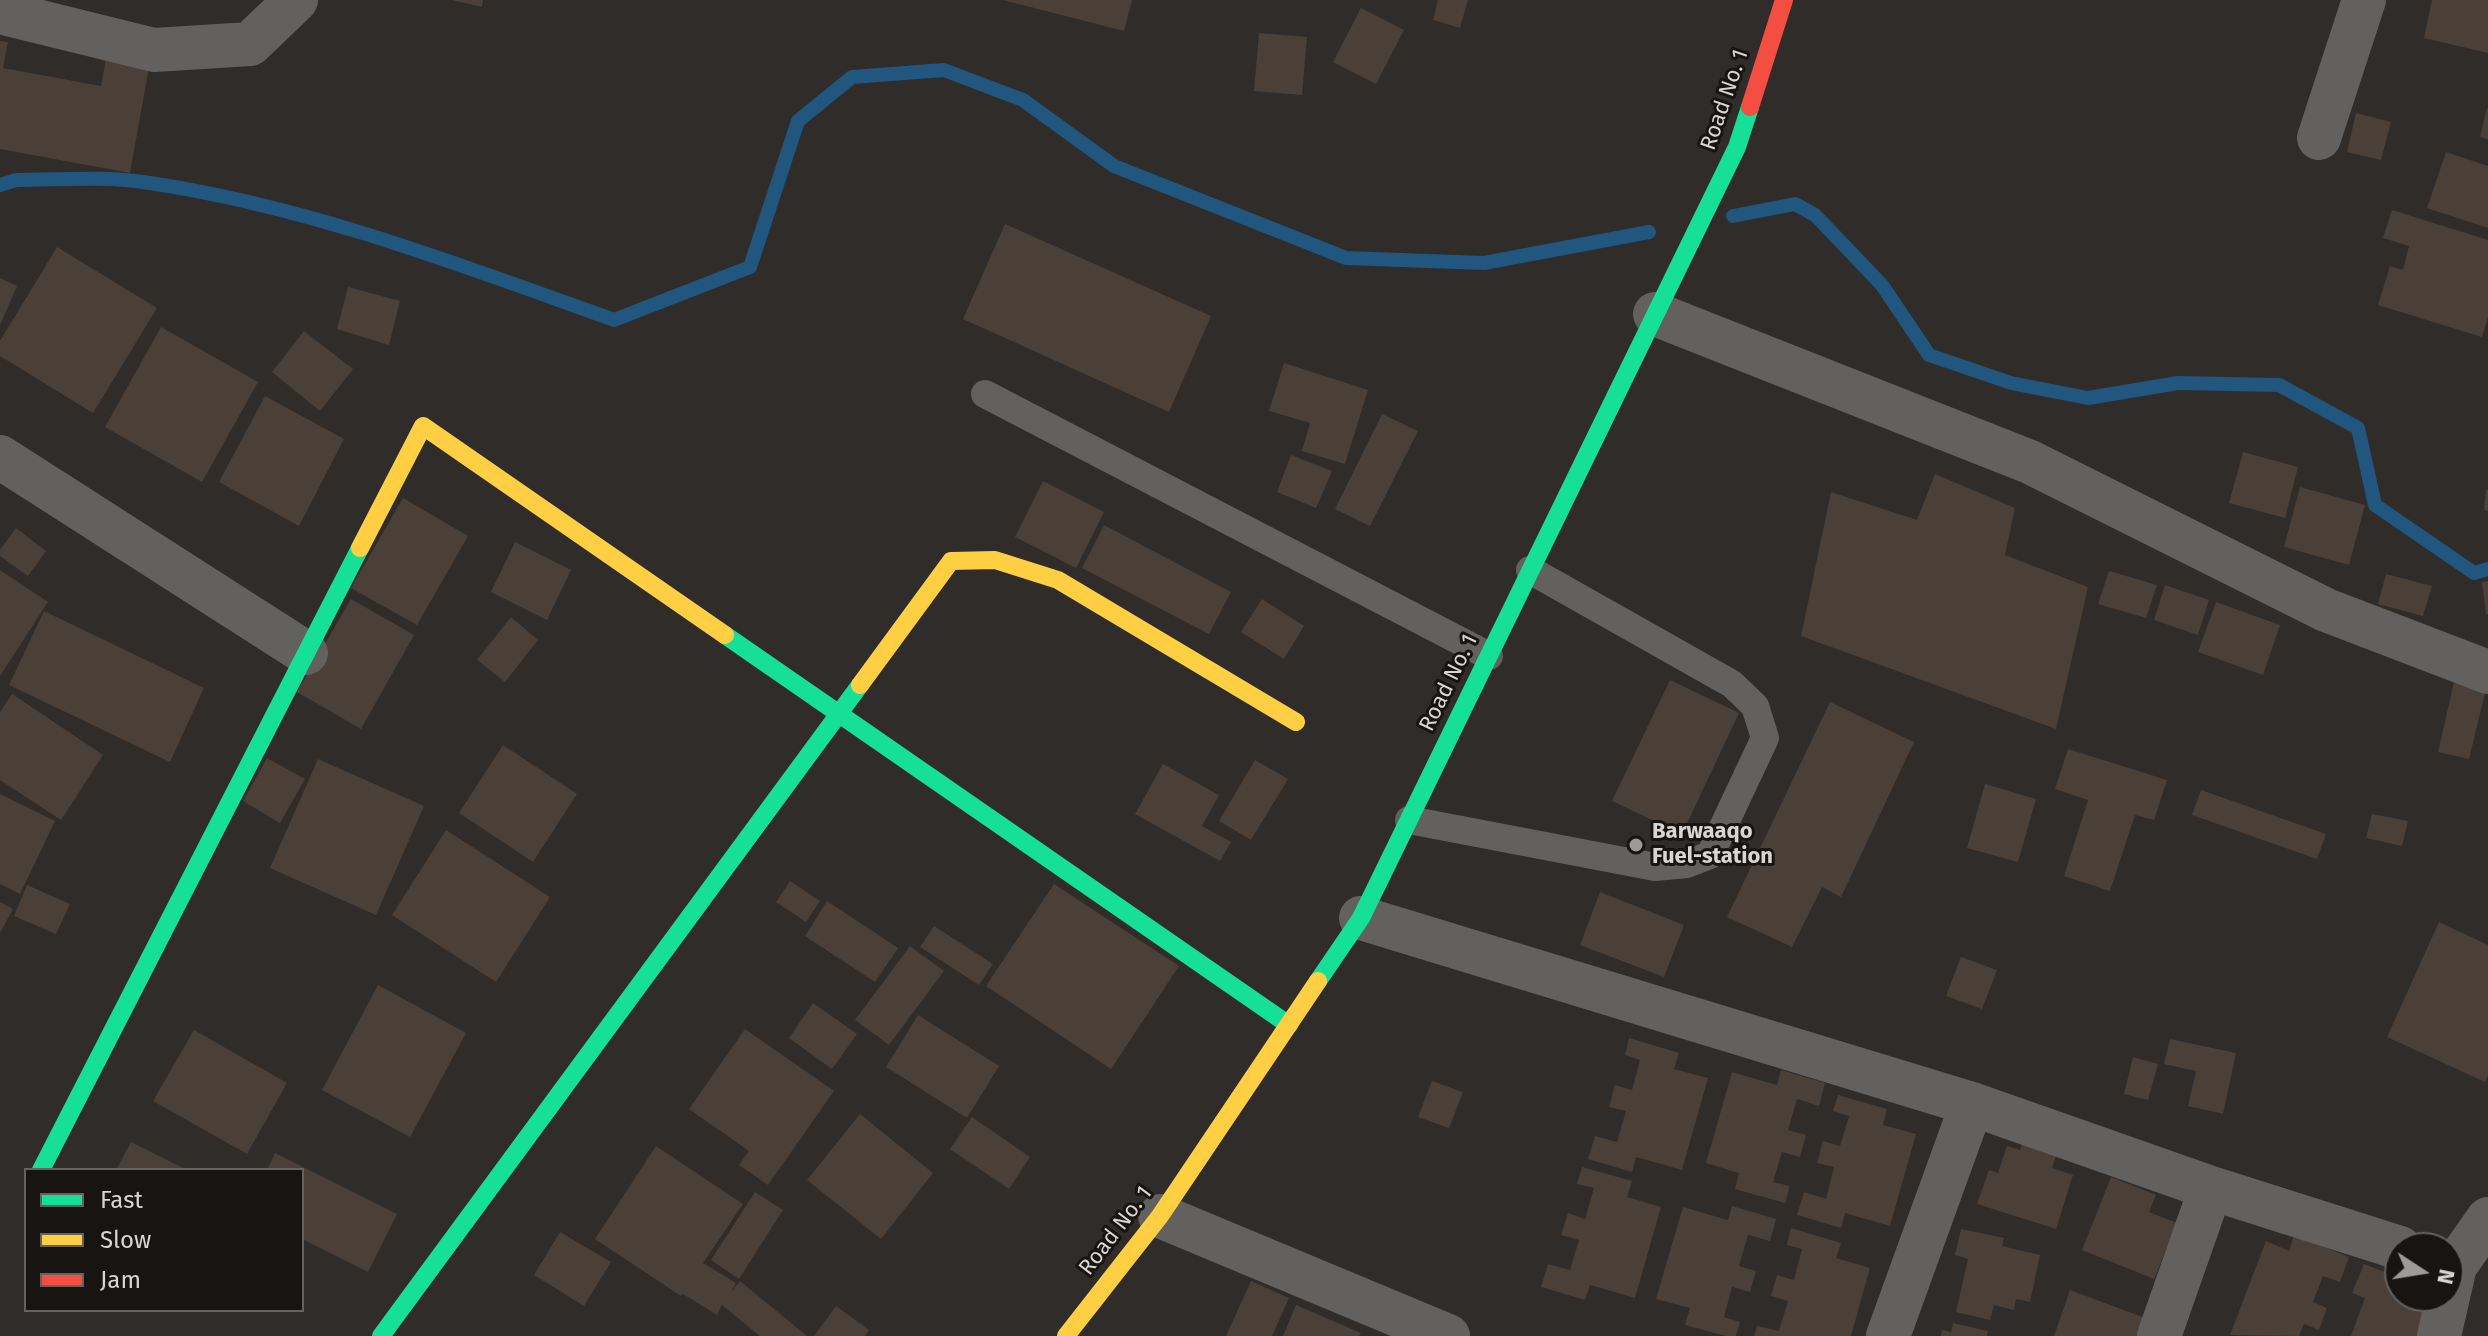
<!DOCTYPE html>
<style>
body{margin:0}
#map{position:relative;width:2488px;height:1336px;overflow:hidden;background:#2f2c29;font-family:"Fira Sans",sans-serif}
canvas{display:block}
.legend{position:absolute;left:24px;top:1168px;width:280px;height:144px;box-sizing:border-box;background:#171412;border:2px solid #65615f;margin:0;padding:10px 14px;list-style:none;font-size:24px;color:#d9d5d2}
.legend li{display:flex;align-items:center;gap:16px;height:40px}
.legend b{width:40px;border:2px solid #65615f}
.north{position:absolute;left:2384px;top:1232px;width:80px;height:80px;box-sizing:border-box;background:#171412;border:2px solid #65615f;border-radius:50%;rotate:102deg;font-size:22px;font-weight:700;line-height:32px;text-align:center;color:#d9d5d2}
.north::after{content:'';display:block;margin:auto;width:28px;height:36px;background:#9e9a97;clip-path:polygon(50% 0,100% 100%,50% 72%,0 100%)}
</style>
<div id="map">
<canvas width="2488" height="1336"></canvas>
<ul class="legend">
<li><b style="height:10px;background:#16e098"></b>Fast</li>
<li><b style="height:10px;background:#ffcf43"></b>Slow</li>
<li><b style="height:10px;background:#f24e42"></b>Jam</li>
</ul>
<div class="north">N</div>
</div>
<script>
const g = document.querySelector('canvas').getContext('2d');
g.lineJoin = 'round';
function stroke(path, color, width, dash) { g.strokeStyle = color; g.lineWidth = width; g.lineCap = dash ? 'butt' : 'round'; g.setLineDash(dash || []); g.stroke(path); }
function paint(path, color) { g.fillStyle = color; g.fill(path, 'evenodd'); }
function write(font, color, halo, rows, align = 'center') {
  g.font = font + ' "Fira Sans",sans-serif'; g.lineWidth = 6; g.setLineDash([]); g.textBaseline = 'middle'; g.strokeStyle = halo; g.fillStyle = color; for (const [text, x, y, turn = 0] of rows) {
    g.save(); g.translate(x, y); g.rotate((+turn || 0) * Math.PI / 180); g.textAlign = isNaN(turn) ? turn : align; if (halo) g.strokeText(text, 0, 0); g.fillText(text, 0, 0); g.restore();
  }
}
const stream = new Path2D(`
 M0,185L16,180C57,180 102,176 143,182C305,205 461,265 614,320L750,267L798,121L852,77L944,70L1023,100L1114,166L1346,258L1484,263L1649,232
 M1733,216L1795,204L1815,215L1882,285L1929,355L2011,383L2088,398L2178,383L2279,385L2358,428L2375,505L2474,573L2488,569`);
const building = new Path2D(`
 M452,0H483L482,7Z
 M1003,0H1132L1124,31Z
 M1438,0H1468L1460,28L1433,20Z
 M2432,0H2488V53L2424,38Z
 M1361,8L1404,30L1376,84L1333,62Z
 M1259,33L1307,37L1302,95L1254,91Z
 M0,41L8,42L3,68L101,86L106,59L149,67L130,173L0,149Z
 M2487,108H2488V139L2480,137Z
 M2356,113L2391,122L2381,160L2347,152Z
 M2446,152L2488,166V228L2427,208Z
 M2392,210L2488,240V317L2482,337L2378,305L2390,266L2403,270L2409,246L2383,238Z
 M1005,224L1211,316L1169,412L963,319Z
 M57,247L157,308L93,413L0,356V341Z
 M0,278L17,286L0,325Z
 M348,287L400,301L389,345L337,329Z
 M161,327L258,382L202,482L105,427Z
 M304,331L353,369L320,411L272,372Z
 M1284,363L1368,390L1345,464L1302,451L1310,423L1269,411Z
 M265,396L344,439L299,526L219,482Z
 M1382,414L1418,431L1370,526L1335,509Z
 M2243,452L2298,467L2285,518L2229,503Z
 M1291,455L1332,471L1316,508L1277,492Z
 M1935,474L2015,508L2005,555L2088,587L2056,729L1801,636L1831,492L1917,520Z
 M1043,481L1104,512L1076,568L1015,537Z
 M2300,487L2365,505L2349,565L2284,547Z
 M2486,490H2488V511L2484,510Z
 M403,498L468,536L417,625L351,588Z
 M1104,525L1231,592L1209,634L1082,568Z
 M16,528L46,551L28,576L0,556V550Z
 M515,542L571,570L547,620L491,592Z
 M0,570L48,602L0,676Z
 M2109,571L2157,585L2146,618L2098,604Z
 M2386,574L2432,586L2423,616L2378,604Z
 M2488,581V614H2486L2482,582Z
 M2165,585L2209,600L2198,635L2154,620Z
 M351,599L414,635L361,729L297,692Z
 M1262,599L1304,626L1284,659L1241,632Z
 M2216,602L2280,625L2263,675L2198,652Z
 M44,611L204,688L170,762L9,685Z
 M511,617L538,640L505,682L477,660Z
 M1670,680L1739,713L1682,834L1612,801Z
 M2454,682L2486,689L2469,759L2438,752Z
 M12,694L103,755L61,820L0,780V712Z
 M1830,702L1914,742L1841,897L1822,887L1792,947L1727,917Z
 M503,745L577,794L533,862L459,813Z
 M2068,749L2167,780L2154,820L2135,815L2110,891L2064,876L2088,800L2055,789Z
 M267,758L305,779L280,823L243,801Z
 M318,759L424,806L376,915L270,868Z
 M1255,760L1288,779L1251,840L1219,821Z
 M1163,764L1219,795L1202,826L1231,842L1220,861L1135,814Z
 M1985,784L2036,799L2018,862L1967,848Z
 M2201,790L2326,834L2317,859L2192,815Z
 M0,794L55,821L20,894L0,884Z
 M2372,814L2408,821L2402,846L2366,838Z
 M446,830L550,897L496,982L392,915Z
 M790,881L820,901L806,922L776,902Z
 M1054,884L1179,966L1111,1069L986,986Z
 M27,885L70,904L56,934L14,916Z
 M1600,892L1684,925L1664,977L1580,945Z
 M827,901L898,948L875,982L805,936Z
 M0,902L13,909L0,933Z
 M2439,922L2488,945V1075L2485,1082L2387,1037Z
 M934,926L993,964L979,985L920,947Z
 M910,946L944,971L889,1045L855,1020Z
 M1961,957L1997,970L1982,1009L1946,996Z
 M378,985L466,1033L410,1137L322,1090Z
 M813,1003L857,1034L832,1069L789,1038Z
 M918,1015L999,1066L967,1118L886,1067Z
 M745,1029L834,1091L768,1185L739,1165L749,1151L689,1109Z
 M194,1030L287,1083L247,1154L153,1101Z
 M1629,1038L1679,1053L1674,1069L1708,1078L1682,1170L1636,1157L1632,1172L1588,1159L1595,1136L1617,1142L1626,1111L1609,1107L1615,1085L1632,1090L1640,1060L1625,1055Z
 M2170,1039L2236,1053L2223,1114L2188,1106L2196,1071L2164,1064Z
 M2133,1057L2158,1064L2148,1100L2124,1094Z
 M1781,1070L1825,1083L1819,1106L1797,1099L1788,1130L1806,1135L1800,1157L1782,1152L1773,1182L1790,1186L1785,1203L1735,1189L1739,1173L1706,1163L1732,1072L1777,1085Z
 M1432,1081L1463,1092L1449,1128L1418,1117Z
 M1838,1095L1887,1109L1883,1125L1916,1134L1890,1226L1845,1213L1841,1228L1797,1215L1804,1192L1826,1199L1834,1167L1817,1163L1823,1141L1840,1146L1849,1116L1833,1111Z
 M860,1114L933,1173L881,1239L807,1180Z
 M972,1117L1030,1157L1009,1189L950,1149Z
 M2024,1139L2058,1150L2052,1168L2073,1175L2056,1229L1977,1204L1989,1170L1998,1173L2007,1146L2020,1150Z
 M131,1142L187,1170H116Z
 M656,1146L743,1204L703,1263L736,1283L731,1292L740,1281L807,1336H760L722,1305L717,1315L683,1294L681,1296L595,1239Z
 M275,1153L397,1214L368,1272L302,1239V1170H267Z
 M1582,1167L1632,1181L1627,1197L1661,1207L1635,1298L1590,1285L1585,1300L1541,1287L1548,1264L1570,1270L1579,1240L1561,1235L1568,1213L1585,1219L1594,1188L1577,1184Z
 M2111,1177L2156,1195L2149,1212L2177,1223L2154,1279L2082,1250Z
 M755,1192L783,1210L739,1279L711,1260Z
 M1732,1206L1776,1219L1770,1241L1748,1235L1739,1266L1756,1271L1750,1292L1732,1287L1724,1317L1740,1322L1736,1336H1726L1685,1325L1690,1308L1656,1299L1683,1207L1728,1220Z
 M1791,1228L1841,1243L1836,1258L1870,1268L1851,1336H1754L1757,1326L1779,1331L1788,1301L1771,1296L1777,1275L1794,1280L1802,1249L1787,1245Z
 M1961,1229L2004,1238L2002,1246L2040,1255L2030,1302L2016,1299L2014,1310L1994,1305L1990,1320L1956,1312L1968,1259L1955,1255Z
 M560,1232L611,1262L584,1306L534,1275Z
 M2294,1235L2349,1257L2340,1282L2323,1276L2313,1302L2327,1308L2319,1330L2304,1324L2299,1336L2230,1335L2266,1241L2289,1251Z
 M2364,1264L2400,1278V1296H2414L2412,1301L2436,1311L2425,1336H2351L2365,1298L2352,1293Z
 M1251,1281L1289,1298L1272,1336H1226Z
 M2070,1290L2145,1318L2138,1336H2054Z
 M1296,1305L1361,1333L1359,1336H1283Z
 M836,1306L869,1330L865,1336H814Z
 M1953,1323L1988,1331L1987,1336H1941L1942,1330L1951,1332Z`);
const lane = new Path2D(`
 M985,394L1489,656
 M1409,820L1655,867L1687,864L1710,855L1765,738L1755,706L1732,684L1530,570`);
const street = new Path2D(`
 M0,12L154,50L250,44L296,0
 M2319,138L2364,0
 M1655,314L2030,462L2326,610L2488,672
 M0,457L306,653
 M1361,918L1972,1104L2211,1188L2400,1248
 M1160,1216L1448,1336
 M1888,1336L1972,1104
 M2159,1336L2211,1188
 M2439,1336L2455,1266L2488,1219`);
const fast = new Path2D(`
 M725,635L1289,1025
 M1318,981L1361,918L1737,147L1750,107
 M41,1170L360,548
 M381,1336L860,685`);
const slow = new Path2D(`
 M360,548L423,426L725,635
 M860,685L951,561L995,560L1058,580L1296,722
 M1066,1336L1160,1216L1318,981`);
const jam = new Path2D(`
 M1750,107L1784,0`);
const markers = [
 [1636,845,8,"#9e9a97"]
];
const streetNames = [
 ["Road No. 1",1725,100,-71],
 ["Road No. 1",1449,683,-64],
 ["Road No. 1",1116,1231,-53]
];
const poiNames = [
 ["Barwaaqo",1652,832],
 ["Fuel-station",1652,857]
];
stroke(stream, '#21567e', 14);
paint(building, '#4b4037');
stroke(lane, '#626160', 28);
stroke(street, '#626160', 44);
stroke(fast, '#16e098', 18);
stroke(slow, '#ffcf43', 18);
stroke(jam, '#f24e42', 18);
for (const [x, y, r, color] of markers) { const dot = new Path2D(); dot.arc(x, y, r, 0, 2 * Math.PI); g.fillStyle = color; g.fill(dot); stroke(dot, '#171412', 3); }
write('22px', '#d9d5d2', '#171412', streetNames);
write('bold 22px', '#d9d5d2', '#171412', poiNames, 'left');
</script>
